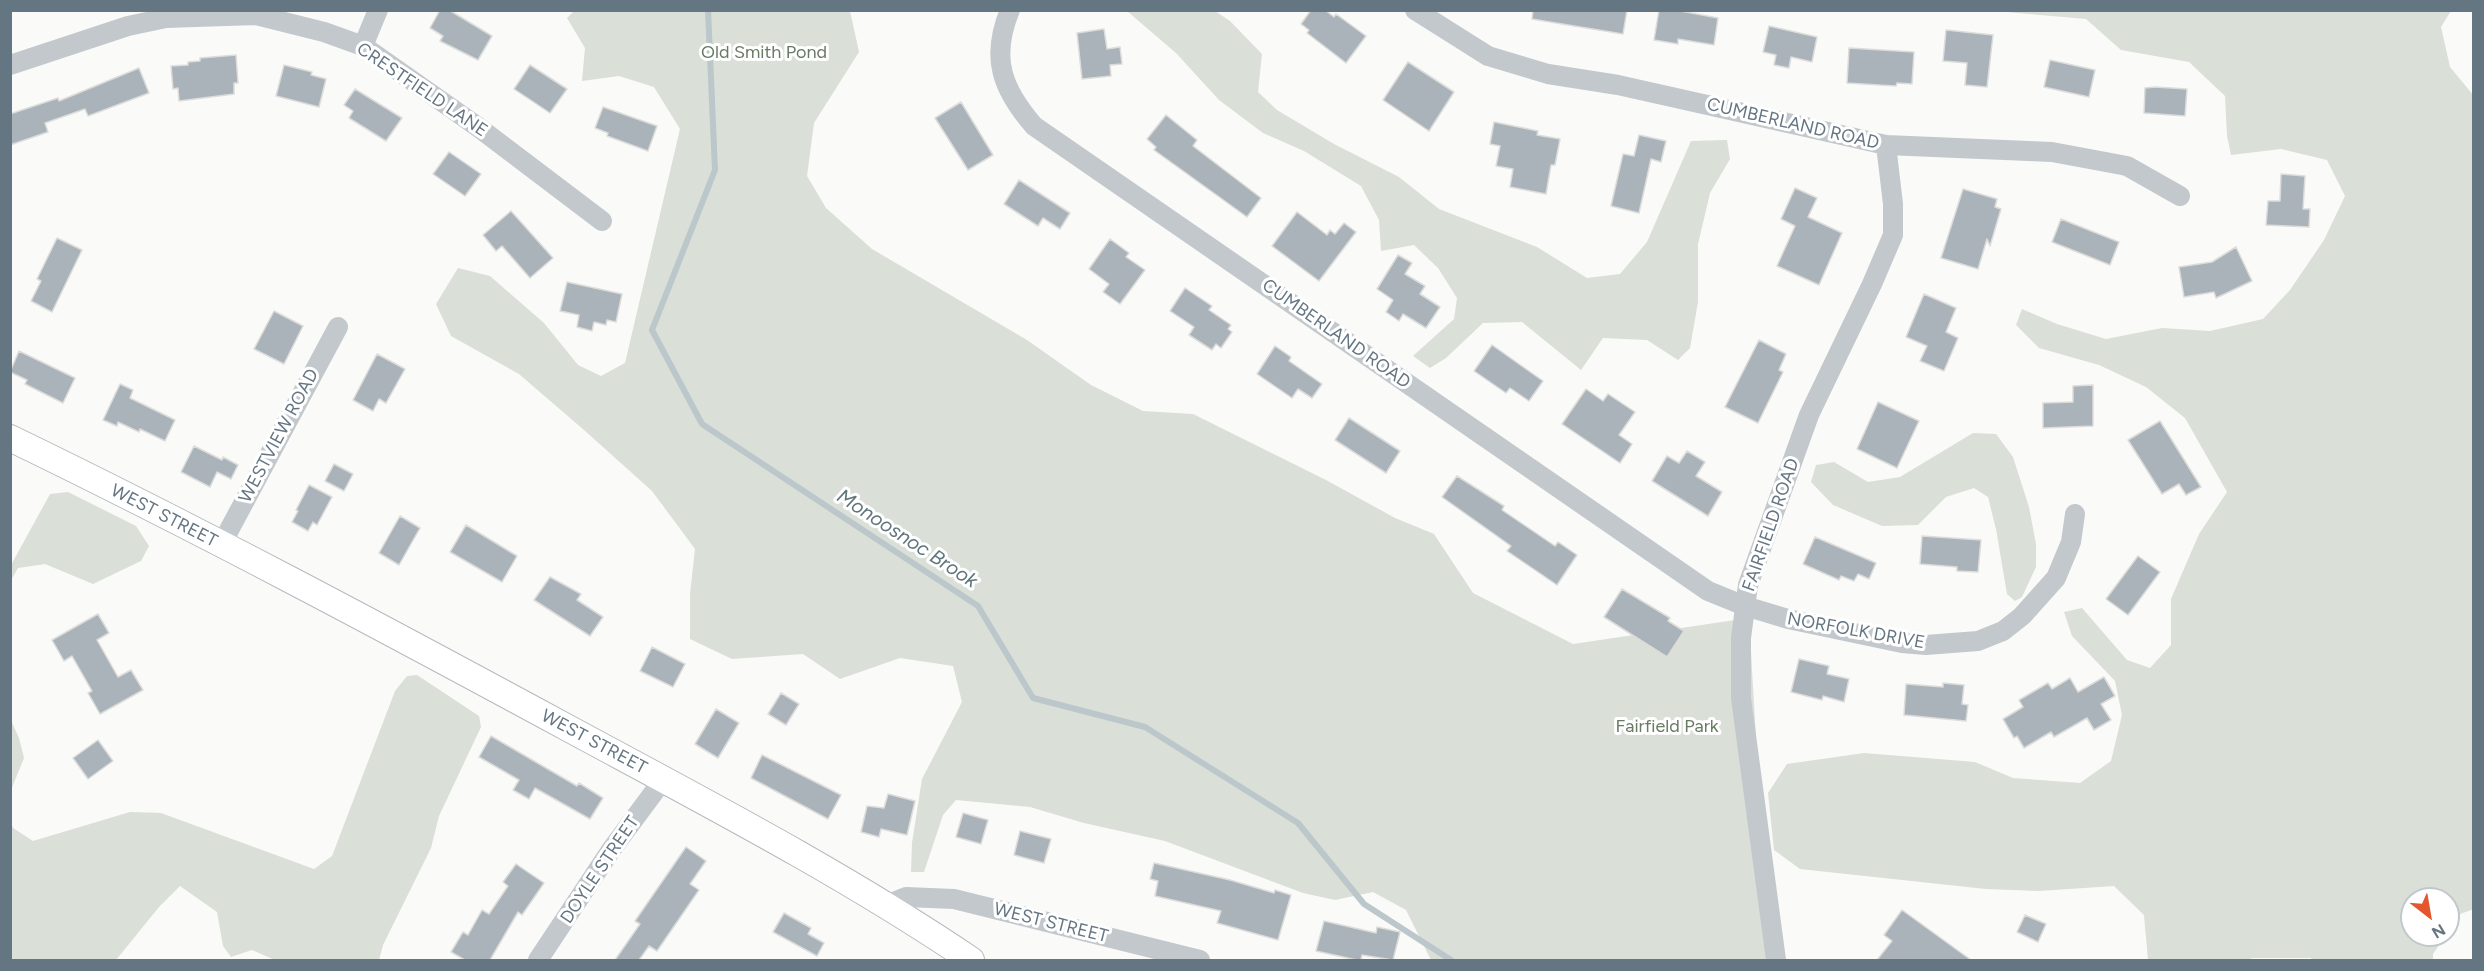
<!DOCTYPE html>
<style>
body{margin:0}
#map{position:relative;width:2484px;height:971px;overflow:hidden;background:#fafaf8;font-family:Figtree,sans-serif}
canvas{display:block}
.frame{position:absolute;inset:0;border:12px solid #657683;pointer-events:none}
.north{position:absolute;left:2400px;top:887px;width:60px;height:60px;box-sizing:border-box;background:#fff;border:2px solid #c1c8cd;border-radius:50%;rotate:149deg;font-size:16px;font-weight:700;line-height:24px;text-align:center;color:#657683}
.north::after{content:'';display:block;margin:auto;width:21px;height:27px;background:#e4572e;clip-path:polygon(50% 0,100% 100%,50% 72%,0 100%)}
</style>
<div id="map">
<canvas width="2484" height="971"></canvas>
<div class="frame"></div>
<div class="north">N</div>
</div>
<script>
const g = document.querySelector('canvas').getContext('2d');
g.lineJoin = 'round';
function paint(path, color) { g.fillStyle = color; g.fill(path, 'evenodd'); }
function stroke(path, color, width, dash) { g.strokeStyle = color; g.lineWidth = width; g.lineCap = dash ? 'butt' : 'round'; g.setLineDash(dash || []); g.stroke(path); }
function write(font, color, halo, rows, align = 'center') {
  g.font = font + ' Figtree,sans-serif'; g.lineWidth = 6; g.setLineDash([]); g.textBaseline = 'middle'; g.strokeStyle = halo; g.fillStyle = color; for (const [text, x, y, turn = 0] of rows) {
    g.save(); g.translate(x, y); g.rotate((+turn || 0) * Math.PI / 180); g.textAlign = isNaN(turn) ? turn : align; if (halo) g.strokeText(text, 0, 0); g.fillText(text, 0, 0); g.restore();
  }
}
const green = new Path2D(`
 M574,11H850L859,52L814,123L807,176L826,208L872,249L1027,340L1091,385L1143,411L1193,414L1326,480L1395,518L1434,534L1473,593L1573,644L1749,618L1769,960H1431L1406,910L1373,892L1335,900L1303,893L1165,841L1084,823L1030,807L956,800L943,815L924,872H911L912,843L922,779L962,702L953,666L900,658L840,679L803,654L732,659L690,639V594L695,549L652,491L584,430L519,374L451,336L436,304L458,268L490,276L544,323L578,365L601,376L625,363L680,129L654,87L619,76L582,81L585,48L567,18Z
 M1127,11H1215L1230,21L1262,54L1258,92L1277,110L1334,144L1399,177L1439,209L1537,247L1587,278L1620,274L1647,242L1691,141L1727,140L1730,159L1710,193L1698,244V302L1690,348L1678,360L1647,340L1603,338L1581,370L1522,322L1483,323L1446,358L1430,368L1413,356L1454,319L1457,298L1438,268L1414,245L1381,251L1379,220L1361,186L1304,151L1263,133L1219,100L1176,53Z
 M1995,11H2451L2441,27L2450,67L2474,96V909L2460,914L2448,932V899H2412V935H2446L2433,954V960H2312L2311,958H2253L2246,960H2148L2144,915L2114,886L2039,891L1986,889L1800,869L1774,850L1768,793L1787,764L1864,753L1975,762L2013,778L2080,783L2111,761L2122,715L2115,681L2072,636L2064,612L2082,608L2127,660L2150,668L2171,645V599L2199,534L2227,492L2185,418L2146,387L2099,365L2039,348L2016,325L2022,309L2057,324L2106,339L2162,328L2210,331L2263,319L2290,290L2324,240L2345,196L2327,160L2281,149L2231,155L2227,136L2225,96L2189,62L2121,50L2086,19Z
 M1973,433L1996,434L2013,457L2029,507L2036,544V567L2022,597L2015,601L2007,594L1996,529L1988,497L1974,488L1946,497L1918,525L1882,526L1833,505L1811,482L1816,465L1834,462L1868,482L1900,477Z
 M68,492L136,526L149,546L141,561L93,584L45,564L18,568L11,580V565L50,494Z
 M417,675L479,716L481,727L439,816L431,848L383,945L379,960H275L252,950L231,957L223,946L217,912L180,886L159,907L116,960H11V823L13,828L33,841L130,812L161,813L314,869L332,856L395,691L407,676Z
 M10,718L19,738L24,758L11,790Z`);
const stream = new Path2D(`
 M708,10L715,170L652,330L702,424L978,606L1033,698L1145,727L1298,823L1364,904L1451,960`);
const building = new Path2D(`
 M440,10H449L492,36L478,60L440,41L443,36L430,28Z
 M1311,10H1325L1334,17L1336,14L1366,36L1346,63L1307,33L1309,30L1301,24Z
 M1533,10H1627L1623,34L1532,19Z
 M1659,10H1675L1718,18L1714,45L1678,39V44L1654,40Z
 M1769,26L1817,37L1812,62L1791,57L1789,68L1774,65L1776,55L1763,52Z
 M1104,29L1107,49L1120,47L1122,64L1110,65L1111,76L1082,79L1077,33Z
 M1946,30L1993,35L1987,87L1965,85L1967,63L1943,61Z
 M1849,48L1914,52L1912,84L1897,83L1896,86L1847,83Z
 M236,55L238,83H234V94L179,101L178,88L173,89L171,66L188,65V62L200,61V58Z
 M2050,60L2095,70L2089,97L2044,87Z
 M1408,62L1454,92L1429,131L1383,100Z
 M284,65L312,72L311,75L326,79L319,107L276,96Z
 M530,65L567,89L550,113L514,89Z
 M139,68L149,93L88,116L85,109L45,123L48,132L10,145V114L58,98L59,101Z
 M2155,87L2187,89L2185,116L2144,113L2145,88Z
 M355,89L402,118L386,141L349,118L353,111L344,105Z
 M961,102L993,155L968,170L935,118Z
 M603,107L657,126L648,151L607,136L608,133L595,128Z
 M1166,115L1197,140L1193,146L1261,198L1247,217L1154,150L1156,147L1147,139Z
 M1494,122L1538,131L1537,135L1560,139L1555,165H1551L1546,194L1510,187L1513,169L1496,166L1500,146L1490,144Z
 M1639,135L1666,141L1661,162L1651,159L1639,213L1611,206L1623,154L1634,156Z
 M449,152L481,174L465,196L433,174Z
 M2281,174L2305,176L2303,209H2310L2309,227L2266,225L2268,201H2280Z
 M1019,180L1070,213L1060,229L1043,218L1038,226L1004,204Z
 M1795,188L1817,198L1808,217L1842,233L1819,285L1777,266L1795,226L1781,219Z
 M1963,189L1997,199L1995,207L2001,209L1990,246L1987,239L1978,269L1941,258Z
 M511,211L553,258L530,278L502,246L496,251L483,235Z
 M1297,212L1327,235L1330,230L1335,234L1344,223L1356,232L1319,281L1272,246Z
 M2061,219L2119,242L2110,265L2052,242Z
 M57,238L82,250L52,312L31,301L41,281L37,279Z
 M1110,239L1129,253L1126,257L1145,270L1120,304L1103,292L1109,284L1089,269Z
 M2236,247L2252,281L2216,298L2214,292L2184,297L2179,267L2212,262Z
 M1398,255L1412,263L1405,274L1425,286L1420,294L1440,307L1426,328L1403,314L1399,321L1386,312L1393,300L1377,289Z
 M567,282L622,294L616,322L607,320L606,325L594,322L592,331L577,327L579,315L560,311Z
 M1185,288L1212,306L1209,310L1231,325L1228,329L1232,332L1221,348L1216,344L1212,350L1189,335L1194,327L1170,311Z
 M1924,294L1956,308L1946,332L1958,338L1944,371L1920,361L1927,346L1906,337Z
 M274,311L303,326L284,364L254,349Z
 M1759,340L1786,354L1779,370L1783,372L1758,423L1725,407Z
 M1492,345L1543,381L1529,401L1510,388L1506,393L1474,371Z
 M1275,346L1291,357L1289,361L1322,384L1312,398L1298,389L1292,398L1257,374Z
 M19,351L75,378L63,403L25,384L27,380L10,372Z
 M377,354L405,369L386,403L379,399L373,411L353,400Z
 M120,384L133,390L130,398L175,420L165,441L140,429L139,432L118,422L117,426L103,420Z
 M2093,385V426L2043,428V403L2073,402V386Z
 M1586,389L1603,401L1608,394L1635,412L1619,435L1632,444L1620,463L1562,424Z
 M1878,402L1919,421L1897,468L1857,449Z
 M1349,418L1400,451L1386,473L1335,440Z
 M2160,421L2201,487L2186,495L2179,484L2162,494L2128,440Z
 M194,446L222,460L223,457L238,465L231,479L217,472L210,487L181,472Z
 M1687,451L1705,462L1696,476L1722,492L1708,516L1652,481L1667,456L1679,463Z
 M334,464L353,474L344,491L325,481Z
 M1457,476L1504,506L1502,510L1555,546L1558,542L1577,555L1557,585L1507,551L1511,546L1442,497Z
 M309,485L332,497L317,525L313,522L308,531L292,522L298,511L296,510Z
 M400,516L420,528L399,565L379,553Z
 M466,525L517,556L502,582L450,552Z
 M1922,536L1981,540L1978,572L1957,571V567L1920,564Z
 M1815,537L1876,563L1869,579L1858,574L1854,581L1841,576L1839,580L1803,564Z
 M2138,556L2160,572L2128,615L2106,599Z
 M550,577L581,594L577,600L603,617L590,636L534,600Z
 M1622,589L1670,618L1668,621L1684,631L1667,657L1604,617Z
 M98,614L109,633L97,640L118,677L131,670L143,690L100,714L88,693L92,691L72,656L64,661L52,640Z
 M652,647L685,664L673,687L640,671Z
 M1799,659L1829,666L1827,674L1849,679L1844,702L1823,696L1822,700L1791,692Z
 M2104,677L2115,696L2101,704L2111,720L2094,730L2087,718L2054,737L2051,732L2024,748L2017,736L2014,738L2003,719L2023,707L2019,700L2048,683L2052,689L2070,678L2078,692Z
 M1943,683L1964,685L1962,704L1968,705L1966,721L1904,715L1906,684L1943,687Z
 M781,693L799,704L786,725L768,714Z
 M716,709L739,723L718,758L695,744Z
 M491,736L577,786L579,783L603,798L590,819L535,788L529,799L513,790L519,780L479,757Z
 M98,740L113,761L88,779L73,758Z
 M762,755L841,795L828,819L751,778Z
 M888,794L915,801L907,835L881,829L879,837L861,832L867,806L884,808Z
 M963,813L988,820L981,844L956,837Z
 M1020,831L1051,839L1044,863L1014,855Z
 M686,847L706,861L690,884L699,890L657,951L649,946L639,960H615L640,924L635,921Z
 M1154,863L1230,880L1274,893L1275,890L1291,895L1278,940L1217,923L1221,911L1155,896L1158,881L1150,879Z
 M516,864L544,883L522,915L518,912L490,960H465L451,952L463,932L468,935L482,910L489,914L508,886L503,882Z
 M1902,910L1971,960H1877L1892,941L1884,935Z
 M784,913L811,928L808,934L824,943L817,956L773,932Z
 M2025,915L2046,924L2038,942L2017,932Z
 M1324,921L1376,933L1377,927L1400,932L1393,960L1362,955L1361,960H1357L1316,951Z`);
const minor = new Path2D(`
 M1010,10C990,58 1002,89 1034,126L1708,591L1745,606L1788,619L1902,643L1926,645L1978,641L2003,631L2022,616L2056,578L2071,542L2075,514
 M1415,10L1488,56L1548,74L1618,85L1886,145L2052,152L2127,166L2180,196
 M363,46L378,10
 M10,65L128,26L166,18L256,15L324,32L363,46L478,127L602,221
 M221,545L338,327
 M886,905L906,897L954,899L1200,960
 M538,960L611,850L663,780
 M1776,960L1741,698V638L1748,585L1809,415L1872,284L1893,235V204L1886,145`);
const major = new Path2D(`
 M10,438C198,529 383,628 566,727C703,801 842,873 971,960`);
const parkNames = [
 ["Old Smith Pond",764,53],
 ["Fairfield Park",1667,727]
];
const streetNames = [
 ["CRESTFIELD LANE",422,90,34],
 ["CUMBERLAND ROAD",1793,124,13],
 ["CUMBERLAND ROAD",1336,334,35],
 ["WESTVIEW ROAD",279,436,-62],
 ["WEST STREET",164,516,27],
 ["FAIRFIELD ROAD",1771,525,-71],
 ["NORFOLK DRIVE",1856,631,10],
 ["WEST STREET",594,742,28],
 ["DOYLE STREET",600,870,-56],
 ["WEST STREET",1051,923,14]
];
const waterNames = [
 ["Monoosnoc Brook",907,539,33]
];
paint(green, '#dadfd7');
stroke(stream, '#bbc7cb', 6);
paint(building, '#aab3b9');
stroke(building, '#dcdcda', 1.5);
stroke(major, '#b5babe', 28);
stroke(minor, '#c3c8cc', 20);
stroke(major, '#fff', 26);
write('18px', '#687a64', '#fff', parkNames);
write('18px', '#657683', '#fff', streetNames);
write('italic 20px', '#60757c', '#fff', waterNames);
</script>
